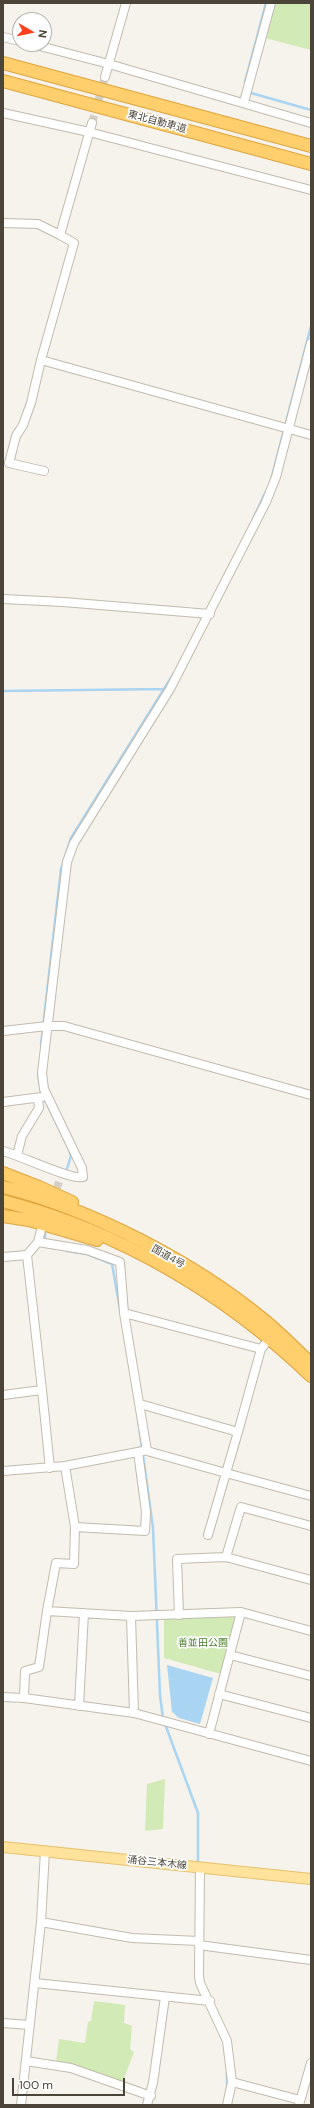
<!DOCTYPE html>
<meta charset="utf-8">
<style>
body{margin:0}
#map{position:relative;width:314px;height:2108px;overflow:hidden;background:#f6f3ec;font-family:"DM Sans",sans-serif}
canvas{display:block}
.frame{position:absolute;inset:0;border:4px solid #4b4439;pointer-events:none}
.north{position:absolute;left:12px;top:12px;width:40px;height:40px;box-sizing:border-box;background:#fff;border:1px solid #b7b4b0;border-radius:50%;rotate:99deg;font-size:11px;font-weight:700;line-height:16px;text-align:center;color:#4b4439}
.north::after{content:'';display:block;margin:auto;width:14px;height:18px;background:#fc3f1d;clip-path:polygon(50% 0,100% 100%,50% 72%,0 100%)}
.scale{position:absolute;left:12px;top:2078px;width:113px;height:18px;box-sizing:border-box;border:2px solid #4b4439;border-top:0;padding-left:5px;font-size:12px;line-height:14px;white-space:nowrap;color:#4b4439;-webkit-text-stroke:3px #fff;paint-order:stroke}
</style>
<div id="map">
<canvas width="314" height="2108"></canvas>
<div class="frame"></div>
<div class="north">N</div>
<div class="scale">100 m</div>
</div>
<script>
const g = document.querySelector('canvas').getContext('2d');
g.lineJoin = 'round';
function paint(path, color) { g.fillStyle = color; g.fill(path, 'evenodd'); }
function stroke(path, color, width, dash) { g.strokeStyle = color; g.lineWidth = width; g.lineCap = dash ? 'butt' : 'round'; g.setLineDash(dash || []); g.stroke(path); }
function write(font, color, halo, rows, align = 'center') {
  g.font = font + ' "DM Sans","Noto Sans JP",sans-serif'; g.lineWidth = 3.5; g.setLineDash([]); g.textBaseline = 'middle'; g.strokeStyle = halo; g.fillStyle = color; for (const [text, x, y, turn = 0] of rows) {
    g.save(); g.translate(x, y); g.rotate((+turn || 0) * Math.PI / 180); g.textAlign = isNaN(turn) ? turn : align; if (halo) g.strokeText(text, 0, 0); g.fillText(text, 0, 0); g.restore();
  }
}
const green = new Path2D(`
 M275,3H311V50L265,38Z
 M236,1617L221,1674L164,1658V1619Z
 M165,1779L163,1829L145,1831L147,1784Z
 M94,2001L125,2005L124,2023L132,2026L130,2049L134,2052L122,2084L56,2062L59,2039L85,2043L88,2022L91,2021Z`);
const water = new Path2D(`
 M167,1665L213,1678L200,1724L179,1718L172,1712Z`);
const stream = new Path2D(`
 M245,82L266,3
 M251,93L311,110
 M271,480L311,326
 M253,519L266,491
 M3,691L164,689
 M41,1045L61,869L71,838L174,673
 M38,1074L41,1092L67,1145
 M66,1172L71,1156L69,1149
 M45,1231V1240
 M67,1251L87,1254L112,1264L120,1310
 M138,1419L153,1528L160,1695L163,1719
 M165,1724L198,1813V1863
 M227,2089V2072`);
const minorTunnel = new Path2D(`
 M92,123L105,77
 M53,1199L59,1182`);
const minor = new Path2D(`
 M3,37L20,41
 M32,44L109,64L311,123
 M105,77L126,3
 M244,102L271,3
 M3,113L89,132L311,190
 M3,223L38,224L60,235
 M41,360L311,435
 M44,471L9,463L16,436L23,425L31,403L41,360L74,243L60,235L92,123
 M3,599L63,602L210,614
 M3,1031L47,1026H64L311,1095
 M3,1102L42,1097
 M3,1151C19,1155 73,1181 83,1177L82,1168L44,1089L42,1073L67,862L74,843L170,689L266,502L276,477L311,343
 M17,1155L22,1136L39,1108L38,1098
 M38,1242L41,1230
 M3,1257L27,1255
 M124,1313L261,1349
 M42,1390L50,1468
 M3,1395L42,1390L27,1255L38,1242L87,1250L120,1262L124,1313L147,1451L226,1473L238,1432L140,1404
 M238,1432L261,1349L270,1338
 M138,1452L146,1512L145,1531L75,1527L74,1564L56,1563L47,1611L131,1616L241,1612L311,1631
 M65,1466L75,1527
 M3,1471L65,1466L143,1451
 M208,1535L226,1473L311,1496
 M226,1557L311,1580
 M179,1615L177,1559L226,1557L241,1507L311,1526
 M131,1616L134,1713
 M230,1655L311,1676
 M219,1694L311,1718
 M3,1697L24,1698L134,1713L311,1761
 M24,1698L25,1671L39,1667L47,1611
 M79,1706L84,1613
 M209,1734L241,1612
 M200,1867L199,1976L200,1983L227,2041L232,2082L227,2105
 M41,1922L132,1938L199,1941
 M199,1945L311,1960
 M35,1983L210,2001
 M3,2023L29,2025
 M26,2061L71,2068L151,2096
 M232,2082L300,2100
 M21,2105L41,1922L45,1851
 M147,2105L153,2083L165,1997
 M299,2105L311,2063`);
const major = new Path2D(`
 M3,1847L311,1879`);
const highway = new Path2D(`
 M3,63L311,146
 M3,81L311,164
 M3,1173L39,1187L72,1202
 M3,1187C91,1209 194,1262 264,1320C281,1334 296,1349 311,1364
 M3,1201C119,1231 225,1293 311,1376
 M3,1216L29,1220L97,1240`);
const streetNames = [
 ["東北自動車道",157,122,15],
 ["国道4号",168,1257,29],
 ["涌谷三本木線",157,1863,6]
];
const parkNames = [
 ["善並田公園",203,1643]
];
paint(green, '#d2eab5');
paint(water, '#a9d4f2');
stroke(stream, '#a9d4f2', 2.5);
stroke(minorTunnel, '#d4d0c8', 8, [8, 4]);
stroke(minor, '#c2bbae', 10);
stroke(major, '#e6c16a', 12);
stroke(highway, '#e0a43c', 14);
stroke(minor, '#fff', 8);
stroke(major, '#ffe39c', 10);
stroke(highway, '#ffcf6e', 12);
write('10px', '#4b4439', '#fff', streetNames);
write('10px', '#4a7f2a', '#fff', parkNames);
</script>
